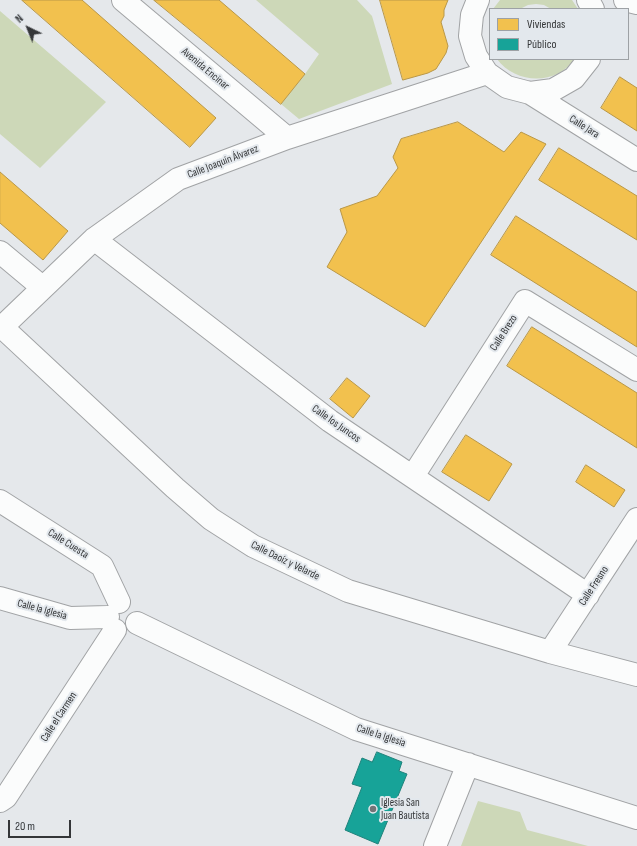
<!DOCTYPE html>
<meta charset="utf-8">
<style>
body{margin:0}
#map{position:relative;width:637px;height:846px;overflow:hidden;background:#e5e8eb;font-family:"Sofia Sans Condensed",sans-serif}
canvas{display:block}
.legend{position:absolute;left:489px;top:8px;width:140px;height:52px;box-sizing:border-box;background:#e3e8ed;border:1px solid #9da1a5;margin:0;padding:5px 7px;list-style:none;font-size:12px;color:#343638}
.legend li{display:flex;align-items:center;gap:8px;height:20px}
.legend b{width:20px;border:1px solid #9da1a5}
.north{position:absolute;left:8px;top:8px;width:40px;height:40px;-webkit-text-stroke:3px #e3e8ed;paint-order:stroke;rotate:317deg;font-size:11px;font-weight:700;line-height:16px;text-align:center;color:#343638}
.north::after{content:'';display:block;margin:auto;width:14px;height:18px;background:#343638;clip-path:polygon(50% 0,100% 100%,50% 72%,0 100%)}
.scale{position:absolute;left:8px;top:820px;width:63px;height:18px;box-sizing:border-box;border:2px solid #343638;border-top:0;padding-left:5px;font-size:12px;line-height:14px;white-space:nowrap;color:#343638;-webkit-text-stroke:3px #e3e8ed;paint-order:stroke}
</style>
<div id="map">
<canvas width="637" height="846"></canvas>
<ul class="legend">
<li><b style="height:11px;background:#f2c14e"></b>Viviendas</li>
<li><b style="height:11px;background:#17a398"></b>Público</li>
</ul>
<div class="north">N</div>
<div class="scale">20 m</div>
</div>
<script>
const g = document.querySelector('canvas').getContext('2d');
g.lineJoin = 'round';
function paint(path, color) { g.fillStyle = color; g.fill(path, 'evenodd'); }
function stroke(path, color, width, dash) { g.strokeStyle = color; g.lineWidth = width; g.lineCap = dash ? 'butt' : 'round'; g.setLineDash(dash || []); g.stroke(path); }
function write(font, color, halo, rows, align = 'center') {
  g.font = font + ' "Sofia Sans Condensed",sans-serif'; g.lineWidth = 4; g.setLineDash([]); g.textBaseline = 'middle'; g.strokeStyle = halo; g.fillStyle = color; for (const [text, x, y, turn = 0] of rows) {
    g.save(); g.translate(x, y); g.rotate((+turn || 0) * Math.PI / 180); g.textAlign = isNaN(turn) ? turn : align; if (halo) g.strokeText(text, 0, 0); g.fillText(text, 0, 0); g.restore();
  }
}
const green = new Path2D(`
 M256,0H357L372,16L392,84L299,119L281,104L305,74L319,54Z
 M500,0H572L578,9H551L544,5L536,4L528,5L520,9H493Z
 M0,11L106,102L40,168L0,134Z
 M497,59H574C557,86 515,84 497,59Z
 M478,801L520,812L527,830L588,846H461Z`);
const homes = new Path2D(`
 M22,0H82L216,118L190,147Z
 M154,0H219L305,74L281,104Z
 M380,0H448L444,10V16L441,22L448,46L446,53L436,69L428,73L403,80Z
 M620,77L637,88V131L601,108Z
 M458,122L504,152L521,132L546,144L425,327L327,267L347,232L340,209L377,196L398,168L393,157L401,139Z
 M559,148L637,196V240L539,180Z
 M0,172L68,231L43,260L0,223Z
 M516,216L637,292V347L491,255Z
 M532,327L637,393V448L507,366Z
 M347,378L370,396L353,418L330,399Z
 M466,435L512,464L489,501L442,472Z
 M586,465L625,490L614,507L576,482Z`);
const public = new Path2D(`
 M377,752L402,762L399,771L407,774L378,844L345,830L362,787L352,784L362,758L372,762Z`);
const street = new Path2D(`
 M123,0L287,138
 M478,0L472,15L470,36L476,56L487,73L507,87L530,93L553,90L574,78L589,59
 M588,0L593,9
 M625,0L637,3
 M530,93L637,160
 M94,239L330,421L588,595
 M0,252L42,287
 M0,327H2L175,488L211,519L253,546L348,591L550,652L637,675
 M2,327L94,239L178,179L287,138L487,73
 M413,476L525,301L637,370
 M0,501L102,566L119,602
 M0,598L70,618L108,617
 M137,623L356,729L637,818
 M550,652L637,519
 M0,801L6,797L115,630
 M435,846L468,764`);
const markers = [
 [373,809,4,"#727477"]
];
const streetNames = [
 ["Avenida Encinar",205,69,40],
 ["Calle Jara",584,127,32],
 ["Calle Joaquín Álvarez",223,162,-21],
 ["Calle Brezo",504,333,-57],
 ["Calle los Juncos",336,424,35],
 ["Calle Cuesta",68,544,32],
 ["Calle Daoíz y Velarde",285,561,26],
 ["Calle Fresno",594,586,-57],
 ["Calle la Iglesia",42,610,15],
 ["Calle el Carmen",59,717,-57],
 ["Calle la Iglesia",381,736,18]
];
const poiNames = [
 ["Iglesia San",381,803],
 ["Juan Bautista",381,816]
];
paint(green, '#cdd8b8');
paint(homes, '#f2c14e');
stroke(homes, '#b99747', 1);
paint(public, '#17a398');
stroke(public, '#20827b', 1);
stroke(street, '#a1a3a5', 24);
stroke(street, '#fbfcfc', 22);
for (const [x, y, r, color] of markers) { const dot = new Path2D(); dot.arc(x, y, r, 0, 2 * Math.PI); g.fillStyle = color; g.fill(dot); stroke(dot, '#e3e8ed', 1.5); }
write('11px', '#343638', '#e3e8ed', streetNames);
write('11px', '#343638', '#e3e8ed', poiNames, 'left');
</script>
